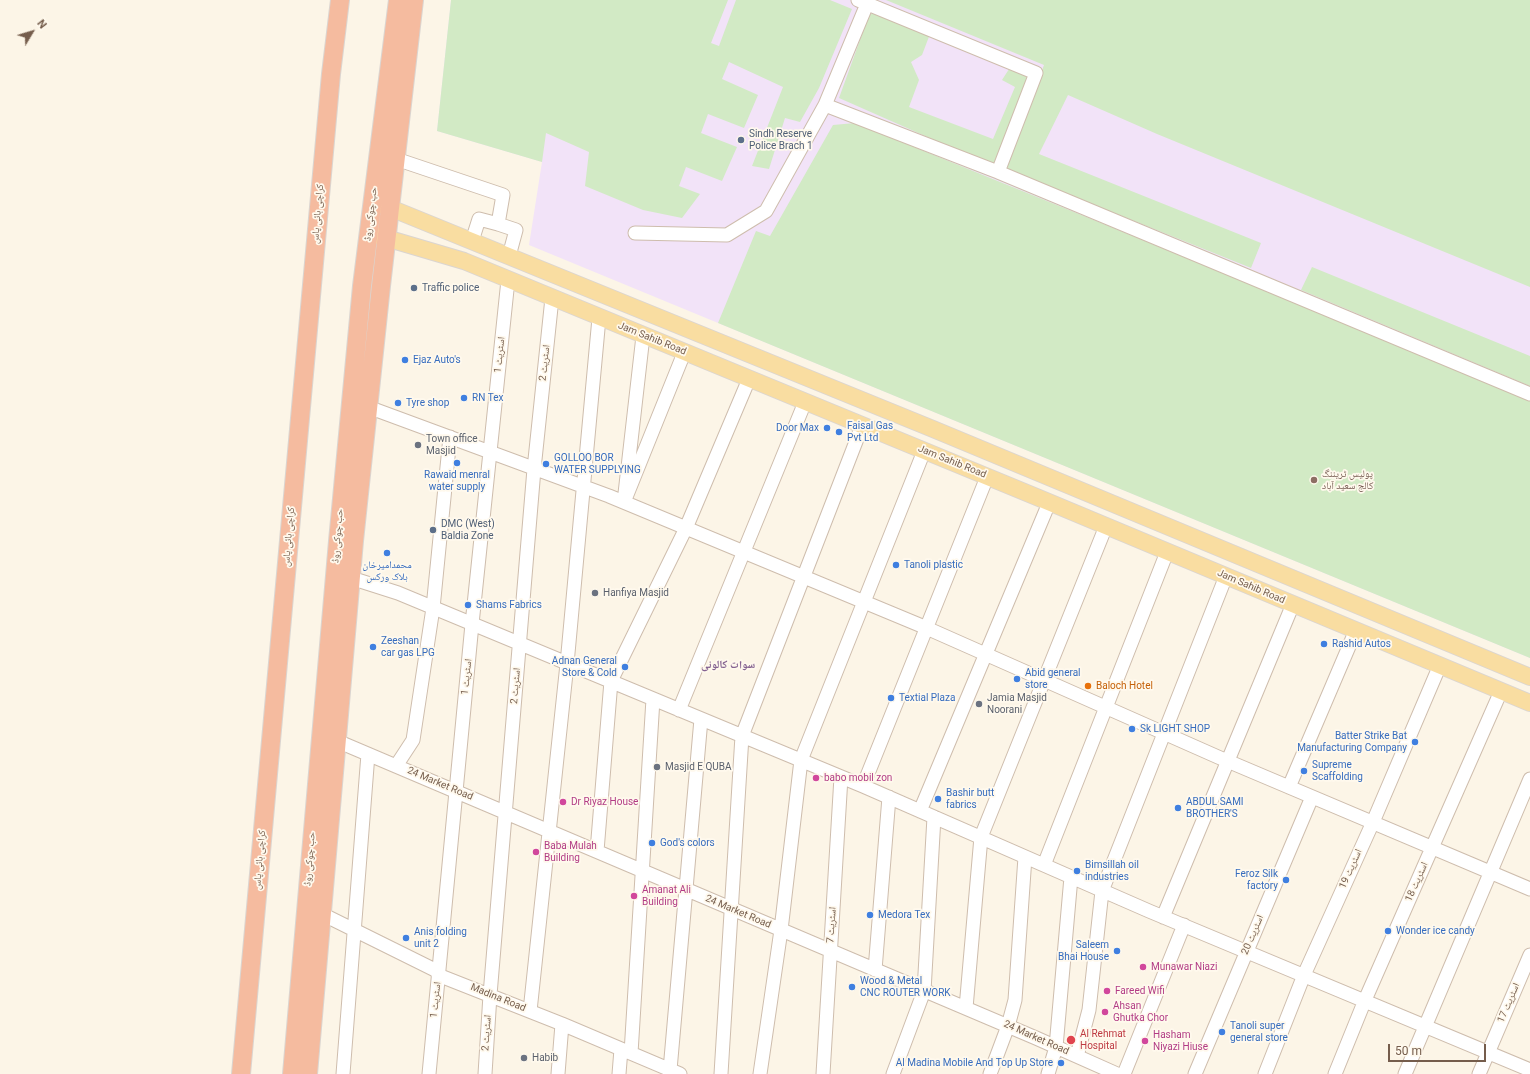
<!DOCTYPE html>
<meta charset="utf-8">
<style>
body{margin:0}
#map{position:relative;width:1530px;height:1074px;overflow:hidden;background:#fcf5e7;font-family:Roboto,sans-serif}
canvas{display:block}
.north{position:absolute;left:12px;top:12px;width:40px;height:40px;-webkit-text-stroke:3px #fff9ed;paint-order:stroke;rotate:52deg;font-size:11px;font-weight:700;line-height:16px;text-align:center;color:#755d4c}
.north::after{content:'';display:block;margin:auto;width:14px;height:18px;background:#755d4c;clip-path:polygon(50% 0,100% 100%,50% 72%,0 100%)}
.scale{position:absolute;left:1388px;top:1044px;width:98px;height:18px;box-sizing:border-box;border:2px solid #755d4c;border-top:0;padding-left:5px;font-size:12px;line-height:14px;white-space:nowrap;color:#755d4c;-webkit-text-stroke:3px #fff9ed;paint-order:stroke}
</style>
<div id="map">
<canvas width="1530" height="1074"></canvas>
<div class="north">N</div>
<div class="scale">50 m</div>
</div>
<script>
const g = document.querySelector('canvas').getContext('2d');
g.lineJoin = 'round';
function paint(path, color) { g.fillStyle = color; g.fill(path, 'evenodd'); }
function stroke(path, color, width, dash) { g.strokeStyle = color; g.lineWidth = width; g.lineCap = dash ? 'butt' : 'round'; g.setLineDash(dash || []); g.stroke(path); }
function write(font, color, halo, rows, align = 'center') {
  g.font = font + ' Roboto,"Noto Naskh Arabic",sans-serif'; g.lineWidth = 3.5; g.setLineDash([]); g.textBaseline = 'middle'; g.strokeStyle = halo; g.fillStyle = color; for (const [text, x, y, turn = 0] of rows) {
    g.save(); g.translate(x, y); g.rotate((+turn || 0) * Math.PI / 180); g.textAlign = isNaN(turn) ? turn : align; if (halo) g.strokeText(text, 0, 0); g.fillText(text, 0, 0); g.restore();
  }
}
const education = new Path2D(`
 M451,0H1530V658L529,245L542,162L437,131Z`);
const green = new Path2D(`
 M451,0H728L711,43L719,46L736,0H830L852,9L819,88L800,122L785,118L769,169L752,166L783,87L729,62L722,79L758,95L744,128L708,114L701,133L737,147L722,181L686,167L679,186L700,194L682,218L643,210L585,186L589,152L546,133L542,162L437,131Z
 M886,0H1530V287L1157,134L1068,95L1039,154L1261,243L1251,268L1005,169L1044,65Z
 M876,12L930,34L922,55L911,62L919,80L909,107L993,139L1015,87L1002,80L1011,66L1027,72L1028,78L997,163L993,166L839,98L869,15Z
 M855,123L1111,227L1530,400V658L718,323L756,231L770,236L833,125Z
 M1312,267L1530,356V386L1301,290Z`);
const minor = new Path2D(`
 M858,0L1036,73L998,172L1530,394
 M867,4L825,105L998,172
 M396,159L503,195L498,224L479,219L472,241
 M498,224L516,230L509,256
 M635,233L727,235L766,211L825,105
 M643,336L624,502L684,353
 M368,407L609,496L922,626L1218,757L1530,889
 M351,578L398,593L863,786L1149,911L1530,1070
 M679,710L805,402
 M337,741L1036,1038L1117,1074
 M396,766L413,740L433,608L450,437
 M863,786L987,477
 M1289,787L1356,630
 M920,811L1049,503
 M597,851L611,681L686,528L749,379
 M1044,865L1167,552
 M322,914L437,971L438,975L562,1024L680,1074
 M1163,917L1293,604
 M875,970L889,797
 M966,1008L981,837L1106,526
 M530,1011L567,664L599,318
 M631,1053L653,699
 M1077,1056L1089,1010L1102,891L1226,576
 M670,1070L701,719
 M343,1074L368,754
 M429,1074L472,624L508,280
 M485,1074L490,995L534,469L552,298
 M558,1074L562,1024
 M619,1074L621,1049
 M721,1074L742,736L862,426
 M760,1074L781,930L801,760L924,451
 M823,1074L841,777
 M893,1074L924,991L934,817
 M990,1074L1008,1026L1015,1000L1025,857
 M1048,1074L1056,1047L1071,877
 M1124,1074L1184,925
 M1195,1074L1312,797
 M1265,1074L1304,975L1373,822L1440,665
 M1335,1074L1365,1000L1501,691
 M1405,1074L1530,779
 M1479,1074L1530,955`);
const major = new Path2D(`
 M378,203L933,429L1530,677
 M369,233L464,261L1039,498L1530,703`);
const highway = new Path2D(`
 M241,1074L331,74L340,0
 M292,1074L338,541L362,286L398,0
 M308,1074L354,541L381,286L414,0`);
const markers = [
 [741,140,4,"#5c6f8a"],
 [414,288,4,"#5c6f8a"],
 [405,360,4,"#3f7fe0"],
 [464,398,4,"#3f7fe0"],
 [398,403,4,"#3f7fe0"],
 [827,428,4,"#3f7fe0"],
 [839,432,4,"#3f7fe0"],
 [418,445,4,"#6b7280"],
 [457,463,4,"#3f7fe0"],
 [546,464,4,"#3f7fe0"],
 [1314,480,4,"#8d6e63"],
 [433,530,4,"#5c6f8a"],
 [387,553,4,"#3f7fe0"],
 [896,565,4,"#3f7fe0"],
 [595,593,4,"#6b7280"],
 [468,605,4,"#3f7fe0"],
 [1324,644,4,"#3f7fe0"],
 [373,647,4,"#3f7fe0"],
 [625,667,4,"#3f7fe0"],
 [1017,679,4,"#3f7fe0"],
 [1088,686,4,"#e8710a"],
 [891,698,4,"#3f7fe0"],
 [979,704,4,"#6b7280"],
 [1132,729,4,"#3f7fe0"],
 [1415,742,4,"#3f7fe0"],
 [657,767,4,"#6b7280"],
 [1304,771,4,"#3f7fe0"],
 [816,778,4,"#d1479c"],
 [938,799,4,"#3f7fe0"],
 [563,802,4,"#d1479c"],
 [1178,808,4,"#3f7fe0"],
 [652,843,4,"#3f7fe0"],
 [536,852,4,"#d1479c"],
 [1077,871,4,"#3f7fe0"],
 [1286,880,4,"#3f7fe0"],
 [634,896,4,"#d1479c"],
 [870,915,4,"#3f7fe0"],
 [1388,931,4,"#3f7fe0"],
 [406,938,4,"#3f7fe0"],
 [1117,951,4,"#3f7fe0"],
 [1143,967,4,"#d1479c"],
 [852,987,4,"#3f7fe0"],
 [1107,991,4,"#d1479c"],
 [1105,1012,4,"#d1479c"],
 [1222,1032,4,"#3f7fe0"],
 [1071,1040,5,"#e0444e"],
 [1145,1041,4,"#d1479c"],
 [524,1058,4,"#6b7280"],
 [1061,1063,4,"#3f7fe0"]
];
const serviceNames = [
 ["Sindh Reserve",749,134],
 ["Police Brach 1",749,146],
 ["Traffic police",422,288],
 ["DMC (West)",441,524],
 ["Baldia Zone",441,536]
];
const streetNames = [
 ["کراچی بائی پاس",318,214,-85],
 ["حب چوکی روڈ",371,214,-83],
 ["Jam Sahib Road",652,339,22],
 ["اسٹریٹ 1",500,355,-84],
 ["اسٹریٹ 2",545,363,-84],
 ["Jam Sahib Road",952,462,22],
 ["حب چوکی روڈ",338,536,-85],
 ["کراچی بائی پاس",289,537,-85],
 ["Jam Sahib Road",1251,587,23],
 ["اسٹریٹ 1",467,677,-84],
 ["اسٹریٹ 2",516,686,-85],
 ["24 Market Road",440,784,23],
 ["حب چوکی روڈ",310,859,-85],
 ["کراچی بائی پاس",260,860,-85],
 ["اسٹریٹ 19",1351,869,-66],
 ["اسٹریٹ 18",1417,882,-66],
 ["24 Market Road",738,912,23],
 ["اسٹریٹ 7",832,925,-86],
 ["اسٹریٹ 20",1253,935,-67],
 ["Madina Road",498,998,22],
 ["اسٹریٹ 1",436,1000,-84],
 ["اسٹریٹ 17",1509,1003,-67],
 ["اسٹریٹ 2",487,1033,-86],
 ["24 Market Road",1036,1038,24]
];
const shopNames = [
 ["Ejaz Auto's",413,360],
 ["RN Tex",472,398],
 ["Tyre shop",406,403],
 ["Faisal Gas",847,426],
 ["Pvt Ltd",847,438],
 ["Door Max",819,428,"right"],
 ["GOLLOO BOR",554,458],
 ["WATER SUPPLYING",554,470],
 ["Rawaid menral",457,475,"center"],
 ["water supply",457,487,"center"],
 ["محمداميرخان",387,565,"center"],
 ["بلاک ورکس",387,577,"center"],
 ["Tanoli plastic",904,565],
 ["Shams Fabrics",476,605],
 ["Zeeshan",381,641],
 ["car gas LPG",381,653],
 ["Rashid Autos",1332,644],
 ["Adnan General",617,661,"right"],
 ["Store & Cold",617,673,"right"],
 ["Abid general",1025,673],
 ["store",1025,685],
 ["Textial Plaza",899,698],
 ["Sk LIGHT SHOP",1140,729],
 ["Batter Strike Bat",1407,736,"right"],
 ["Manufacturing Company",1407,748,"right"],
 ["Supreme",1312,765],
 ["Scaffolding",1312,777],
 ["Bashir butt",946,793],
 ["fabrics",946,805],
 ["ABDUL SAMI",1186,802],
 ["BROTHER'S",1186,814],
 ["God's colors",660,843],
 ["Bimsillah oil",1085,865],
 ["industries",1085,877],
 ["Feroz Silk",1278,874,"right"],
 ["factory",1278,886,"right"],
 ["Medora Tex",878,915],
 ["Wonder ice candy",1396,931],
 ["Anis folding",414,932],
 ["unit 2",414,944],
 ["Saleem",1109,945,"right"],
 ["Bhai House",1109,957,"right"],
 ["Wood & Metal",860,981],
 ["CNC ROUTER WORK",860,993],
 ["Tanoli super",1230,1026],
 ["general store",1230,1038],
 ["Al Madina Mobile And Top Up Store",1053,1063,"right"]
];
const worshipNames = [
 ["Town office",426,439],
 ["Masjid",426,451],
 ["Hanfiya Masjid",603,593],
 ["Jamia Masjid",987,698],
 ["Noorani",987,710],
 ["Masjid E QUBA",665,767],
 ["Habib",532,1058]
];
const educationNames = [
 ["پولیس ٹریننگ",1322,474],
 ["کالج سعید آباد",1322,486]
];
const foodNames = [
 ["Baloch Hotel",1096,686]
];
const hotelNames = [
 ["babo mobil zon",824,778],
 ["Dr Riyaz House",571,802],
 ["Baba Mulah",544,846],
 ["Building",544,858],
 ["Amanat Ali",642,890],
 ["Building",642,902],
 ["Munawar Niazi",1151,967],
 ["Fareed Wifi",1115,991],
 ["Ahsan",1113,1006],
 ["Ghutka Chor",1113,1018],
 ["Hasham",1153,1035],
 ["Niyazi Hiuse",1153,1047]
];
const healthNames = [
 ["Al Rehmat",1080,1034],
 ["Hospital",1080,1046]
];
const neighbourhoodNames = [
 ["سوات کالونی",728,665]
];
paint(education, '#f2e3f8');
paint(green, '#d2eac5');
stroke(minor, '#cebdad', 15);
stroke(major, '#dbd5d0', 18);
stroke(highway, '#dbd5d0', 20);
stroke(minor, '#fff', 13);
stroke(major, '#f9dda1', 16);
stroke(highway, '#f5bb9f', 18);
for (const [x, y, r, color] of markers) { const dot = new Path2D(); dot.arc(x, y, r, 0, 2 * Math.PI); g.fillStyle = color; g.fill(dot); stroke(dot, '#fff9ed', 1.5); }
write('10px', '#4e5e75', '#fff9ed', serviceNames, 'left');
write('10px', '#755d4c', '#fff9ed', streetNames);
write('10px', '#366cbe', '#fff9ed', shopNames, 'left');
write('10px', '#5b616d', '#fff9ed', worshipNames, 'left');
write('10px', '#785e54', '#fff9ed', educationNames, 'left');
write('10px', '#c56008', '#fff9ed', foodNames, 'left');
write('10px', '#b23c85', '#fff9ed', hotelNames, 'left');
write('10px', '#be3a42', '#fff9ed', healthNames, 'left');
write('bold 11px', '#856391', '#fff9ed', neighbourhoodNames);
</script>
